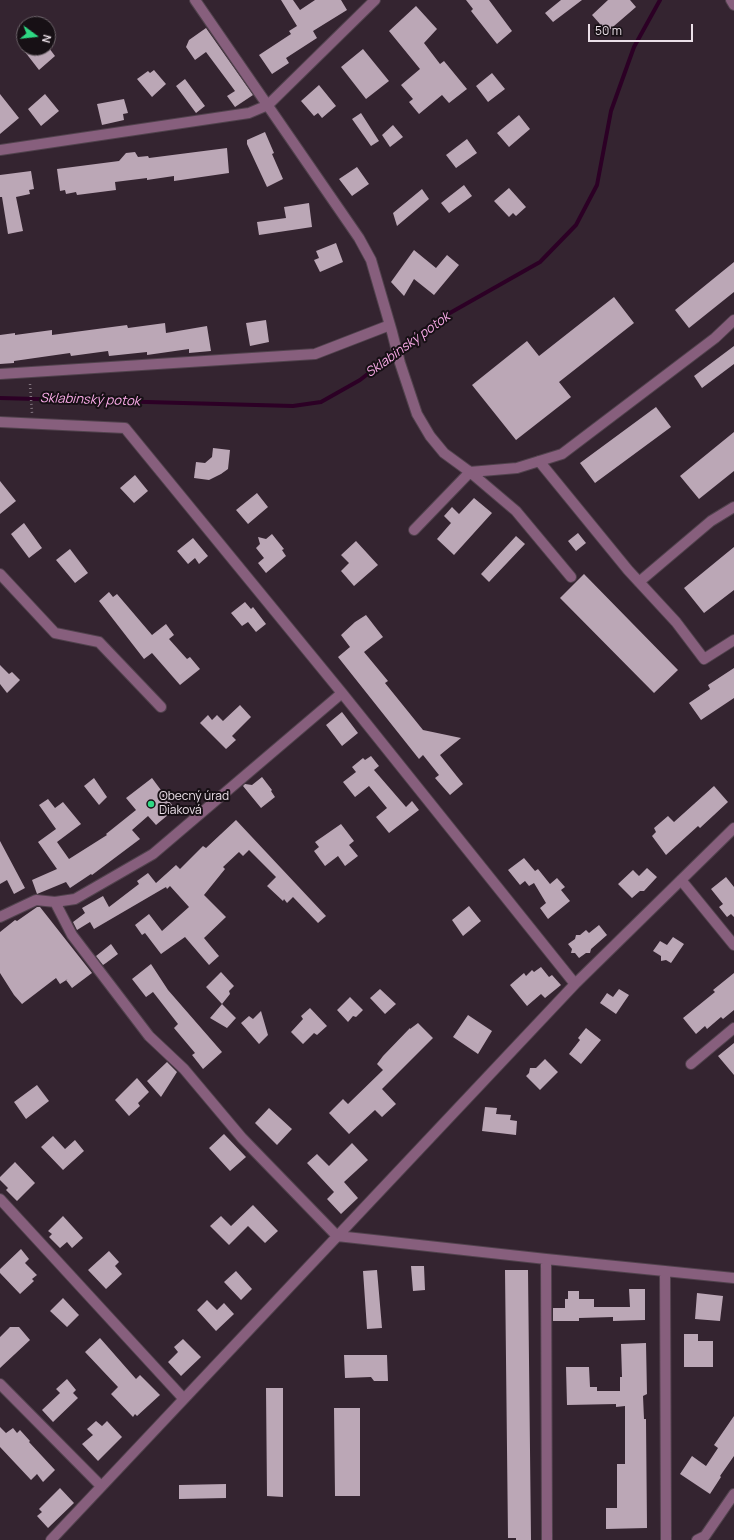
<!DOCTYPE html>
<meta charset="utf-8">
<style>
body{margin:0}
#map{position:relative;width:734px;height:1540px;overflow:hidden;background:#342430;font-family:Manrope,sans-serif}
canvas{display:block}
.north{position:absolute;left:16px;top:16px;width:40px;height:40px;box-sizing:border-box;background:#171015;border:1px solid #6c6369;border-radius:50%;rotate:105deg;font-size:11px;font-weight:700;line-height:16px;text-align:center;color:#ebe0e8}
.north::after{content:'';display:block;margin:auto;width:14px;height:18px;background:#2ed883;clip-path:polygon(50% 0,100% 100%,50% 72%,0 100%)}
.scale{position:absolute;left:588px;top:24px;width:105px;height:18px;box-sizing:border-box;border:2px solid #ebe0e8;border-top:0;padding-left:5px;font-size:12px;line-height:14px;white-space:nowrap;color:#ebe0e8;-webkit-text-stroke:3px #171015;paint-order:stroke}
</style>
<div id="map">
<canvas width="734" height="1540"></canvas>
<div class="north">N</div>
<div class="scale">50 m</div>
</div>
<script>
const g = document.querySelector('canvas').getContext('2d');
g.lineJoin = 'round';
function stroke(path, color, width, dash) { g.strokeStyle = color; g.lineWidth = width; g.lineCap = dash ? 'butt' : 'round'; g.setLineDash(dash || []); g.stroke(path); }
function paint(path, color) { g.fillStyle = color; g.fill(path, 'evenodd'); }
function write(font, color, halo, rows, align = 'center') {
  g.font = font + ' Manrope,sans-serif'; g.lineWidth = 4; g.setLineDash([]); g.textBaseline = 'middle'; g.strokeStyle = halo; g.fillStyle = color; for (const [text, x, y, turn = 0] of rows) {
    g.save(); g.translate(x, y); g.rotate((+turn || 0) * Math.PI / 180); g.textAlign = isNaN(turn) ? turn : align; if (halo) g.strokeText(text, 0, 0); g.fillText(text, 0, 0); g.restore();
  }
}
const stream = new Path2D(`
 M0,398L293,406L321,402L360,380L434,322L540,262L576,225L597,185L611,111L634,47L660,0`);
const building = new Path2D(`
 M281,0H293L300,10L315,0H341L347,10L313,31L317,38L286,58L289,63L272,74L259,55L291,34L289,31L297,26Z
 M466,0H489L512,31L497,44L471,11L473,9Z
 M561,0H582L553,22L545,13Z
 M608,0H630L636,7L607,32L592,15Z
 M416,6L437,29L424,43L440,64L444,61L467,89L449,103L442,95L419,114L409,102L413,99L401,85L420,69L389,31Z
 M206,28L253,95L235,107L227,96L235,91L206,52L195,60L186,47L189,40Z
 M22,48H49L55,56L39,70Z
 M363,49L389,81L366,99L341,67Z
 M154,70L166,84L152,97L137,79L148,71L150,73Z
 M492,73L505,89L488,102L476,86Z
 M185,79L205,106L196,113L176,86Z
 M319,85L336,106L322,118L318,113L314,116L301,101Z
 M0,94L19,118L0,134Z
 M45,94L59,111L41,126L28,109Z
 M124,99L128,113L123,114L124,120L102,125L97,104Z
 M361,113L379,141L371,146L352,119Z
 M519,115L530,129L509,147L497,133Z
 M393,125L403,137L390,147L382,135Z
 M265,132L274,153L272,154L283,179L267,187L247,144V140Z
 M467,139L477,153L456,168L446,155Z
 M227,148L229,173L174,181V176L147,180V178L115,182L116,190L77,195L76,192L66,194L65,190L60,191L57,169L119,161L126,153L135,152L138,157L148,156L149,158Z
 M357,167L369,184L352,196L339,179Z
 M31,171L34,189L29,190L30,194L16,197L23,231L8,234L2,197H0V175Z
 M464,185L472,196L449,213L441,203Z
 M509,188L526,207L516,216L513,213L509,217L494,201Z
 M422,189L429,199L397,226L393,213Z
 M309,203L312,227L259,235L257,222L286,218L284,207Z
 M336,243L343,262L320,272L314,260L319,258L316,251Z
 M414,250L436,268L447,255L459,265L434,295L414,279L404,296L391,282Z
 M734,262V292L689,328L675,310Z
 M614,297L634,323L559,382L571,397L516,440L472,385L527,341L539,356Z
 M266,320L269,342L250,346L246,323Z
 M165,323L166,333L207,326L211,351L189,353V349L147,355V352L109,356L108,351L71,356L70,353L14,361V363L0,364V335L15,333V335L52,330V335L127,325L128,328Z
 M734,346V364L702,388L694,376Z
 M656,407L671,427L595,483L580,463Z
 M734,432V471L699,499L680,476Z
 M213,448L230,450L228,469L221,474L209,480L194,478L196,462L205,463L212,457Z
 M135,475L148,491L134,503L120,488Z
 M0,481L16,501L0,514Z
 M257,493L268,507L248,524L236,510Z
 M474,498L492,513L454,555L437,539L451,523L444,516L452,507L459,514Z
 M24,523L42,548L29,558L11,534Z
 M578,533L586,543L576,551L568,541Z
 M272,534L284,549L282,550L286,556L266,573L258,563L264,558L256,548L260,544L258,537L266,539Z
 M516,536L525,544L489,582L481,574Z
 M193,538L208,556L199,564L195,558L188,564L177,551Z
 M356,541L378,565L354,586L341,571L349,563L341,555Z
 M734,547V590L704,613L684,588Z
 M70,549L88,573L75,583L56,560Z
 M584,574L678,670L654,693L560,598Z
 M109,592L113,597L117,594L152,635L166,624L174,635L169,639L187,659L190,657L200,669L180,685L152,653L144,659L99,601Z
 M245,602L251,609L253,607L266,624L256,632L248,622L242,626L231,613Z
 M366,615L383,637L364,652L388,681L385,683L423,730L461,738L440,755L463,784L450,795L435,778L439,775L423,755L419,759L338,657L350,647L341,635L355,622Z
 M0,665L9,674L12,672L20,680L7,693L0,684Z
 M734,668V698L701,720L689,703L710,689L708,685Z
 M240,705L251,717L232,736L236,740L226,749L200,723L208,715L212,720L217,715L223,721Z
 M342,712L358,733L342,746L326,725Z
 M371,756L379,766L374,770L406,807L412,801L419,810L389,833L376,817L387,808L369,786L355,797L343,782L356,772L352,767L363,758L365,760Z
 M262,777L272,790L271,791L275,797L261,808L243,786L245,784L252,785Z
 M94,778L107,797L99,805L84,786Z
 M152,778L175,809L156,825L148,816L132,830L140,839L92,875L91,874L70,888L66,882L37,894L32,880L57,869L38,842L56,829L39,805L48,799L55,808L63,802L81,824L57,842L69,859L107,835L106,834L136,810L126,798Z
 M714,786L728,802L700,828L698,826L666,855L652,836L656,832L654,828L668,816L674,822Z
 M236,820L326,916L318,923L293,897L287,903L284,899L283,901L267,886L276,877L249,850L243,856L239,852L223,867L225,869L204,895L226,917L204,938L219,956L209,965L185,937L161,954L145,933L142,935L135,925L149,914L162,931L189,907L170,886L167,889L166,887L94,929L90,922L77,930L73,922L85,913L82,908L103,896L109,907L139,884L137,881L148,873L156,883L176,865L180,869L203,846L206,848Z
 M341,824L354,841L349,845L358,856L345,866L338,856L325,866L314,851L319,847L315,842Z
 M0,841L25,888L14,894L7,880L0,884Z
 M524,858L535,871L538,869L550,884L557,878L565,887L561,890L570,901L548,919L540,908L546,903L534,883L529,886L525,881L520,885L508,870Z
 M647,868L657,877L644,891H640L632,898L618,884L633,870L639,876Z
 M726,877L734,887V917L731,914L727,917L719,907L723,904L711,889Z
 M469,906L481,921L463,936L452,920Z
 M37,907H40L92,973L72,988L66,980L68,979L60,984L56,978L22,1004L14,995L0,973V932L15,920L17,921Z
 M599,925L607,935L591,949L590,953H586L579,958L575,953H571L572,949L568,944L575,939L576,935H580L586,930L589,933Z
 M673,937L684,944L671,963L666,960L661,961V956L653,951L660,941L667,945Z
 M111,944L118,954L106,963L103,965L96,956Z
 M151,964L168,990L222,1052L203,1069L192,1055L195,1053L174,1028L178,1024L153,992L146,997L132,979Z
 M541,967L549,977L552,975L561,985L545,998L541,994L527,1006L510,985L524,973L526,976L532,970L534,972Z
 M221,972L234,986L229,991L230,994L222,1004L206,987Z
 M734,973V1010L723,1019L721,1017L707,1029L705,1026L696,1034L683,1018L715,992L713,990Z
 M380,989L396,1004L385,1014L370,998Z
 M619,989L629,995L616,1014L600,1003L607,993L613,997Z
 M350,997L363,1010L356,1017L353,1016L348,1022L337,1010Z
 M222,1004L236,1018L227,1028L210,1018Z
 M310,1008L327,1026L317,1035L314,1033L303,1044L291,1032L303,1019L301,1016Z
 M261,1011L268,1035L259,1044L241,1023L249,1016L253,1019Z
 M468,1015L492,1031L478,1054L453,1037Z
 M418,1023L433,1038L382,1089L396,1104L382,1117L375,1110L349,1134L329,1113L343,1099L348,1104L383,1070L377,1064L383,1056L410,1028V1029Z
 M586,1028L601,1040L581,1064L569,1054L580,1040L578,1038Z
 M734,1043V1075L718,1056Z
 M545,1059L558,1072L540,1090L526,1076L529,1073L530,1068H536Z
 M167,1062L177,1072L161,1097L147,1081Z
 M137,1078L149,1092L138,1103L140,1106L129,1116L115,1100Z
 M37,1085L49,1101L26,1119L14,1102Z
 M485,1107L497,1108L496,1114L511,1115L510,1120L517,1121L516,1135L482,1131Z
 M269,1108L292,1129L277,1145L255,1123Z
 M224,1134L246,1157L230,1171L209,1148Z
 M53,1136L65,1149L75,1140L84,1151L63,1170L41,1147Z
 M352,1143L368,1160L344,1182L358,1198L341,1214L327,1199L334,1192L307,1163L317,1154L329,1166Z
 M15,1162L35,1183L17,1201L6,1190L8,1188L0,1180V1177Z
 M253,1205L278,1231L265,1243L248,1226L229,1245L210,1226L221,1216L231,1226Z
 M63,1216L83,1238L72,1248L67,1242L60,1248L49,1237L52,1234L48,1231Z
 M21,1249L29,1259L25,1263L37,1275L32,1279L34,1281L20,1294L0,1273V1269Z
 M109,1251L119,1262L115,1266L122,1274L106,1289L88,1270Z
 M411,1266H424L425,1290L413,1291Z
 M377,1270L382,1328L367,1329L363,1271Z
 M505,1270H528L531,1540H516V1538H508Z
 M236,1271L252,1289L241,1300L224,1282Z
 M629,1289H645V1320L613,1321V1317L579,1318V1321H553V1308H565V1299H568V1291H579V1299H594V1307H630Z
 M697,1293L723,1296L720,1321L695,1319Z
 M63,1298L79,1315L67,1327L50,1311Z
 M207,1300L217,1310L224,1303L234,1314L216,1331L197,1310Z
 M10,1327H19L30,1340L0,1368V1337Z
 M684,1334H698V1341H713V1367H684Z
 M100,1338L136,1379L140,1375L160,1395L137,1416L135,1414L133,1417L111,1394L118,1387L85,1352Z
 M183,1339L201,1357L181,1376L168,1362L178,1352L174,1347Z
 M646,1343L647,1394L643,1396L644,1419H646L647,1528L606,1529V1508H617V1464H625V1406L616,1407V1404L567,1405L566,1367H589L590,1387H597V1391H620V1377H622L621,1344Z
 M344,1355H387L388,1381H374L371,1377L345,1378Z
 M67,1379L76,1390L73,1393L78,1398L53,1422L42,1410L60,1393L56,1389Z
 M266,1388H283V1497L267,1496Z
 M334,1408H360V1496H335Z
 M734,1416V1456L720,1476L721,1477L710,1494L680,1474L692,1456L706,1466L718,1448L714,1445Z
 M96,1421L102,1426L107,1421L122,1437L98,1461L82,1444L93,1435L87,1429Z
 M0,1427L6,1433L13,1428L17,1433L20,1430L30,1441L29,1442L55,1470L43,1482L37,1474L31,1480L0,1447Z
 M226,1484V1498L179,1499V1485Z
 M60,1488L74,1503L48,1528L37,1516L42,1512L39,1509Z`);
const path = new Path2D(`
 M30,384L32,413`);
const minor = new Path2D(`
 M195,0L359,238L371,260L392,332L400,363L417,414L430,436L444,453L470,472L516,511L571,577
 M731,0L734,5
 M0,150L249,113L268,105L375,0
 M0,374L315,354L390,325
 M0,422L125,428L342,693L575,984
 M539,461L628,570L676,622L704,659L734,640
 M414,530L470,472L517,468L562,454L715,338L734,320
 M0,574L55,633L99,642L161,707
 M639,582L711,521L734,507
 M681,880L734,945
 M55,902L72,935L149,1036L184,1069L242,1138L337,1236L546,1259L734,1278
 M0,917L36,900L55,902L75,899L153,854L342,693
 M691,1064L734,1028
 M0,1199L183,1398
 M546,1259L547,1540
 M665,1271L666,1540
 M0,1384L101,1486
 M51,1540L575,984L734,828
 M697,1540L705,1536L734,1494`);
const markers = [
 [151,804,4,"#2ed883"]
];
const poiNames = [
 ["Obecný úrad",159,797],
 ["Diaková",159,811]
];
const waterNames = [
 ["Sklabinský potok",408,345,-36],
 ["Sklabinský potok",90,400,2]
];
stroke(stream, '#2c0025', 4);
paint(building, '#bba7b6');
stroke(minor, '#51424d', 12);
stroke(path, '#82757f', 2.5, [1, 3]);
stroke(minor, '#875f7d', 10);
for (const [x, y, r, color] of markers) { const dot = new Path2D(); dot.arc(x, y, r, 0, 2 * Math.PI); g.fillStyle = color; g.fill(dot); stroke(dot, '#171015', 1.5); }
write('12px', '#ebe0e8', '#171015', poiNames, 'left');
write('italic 13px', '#faabe8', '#171015', waterNames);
</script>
